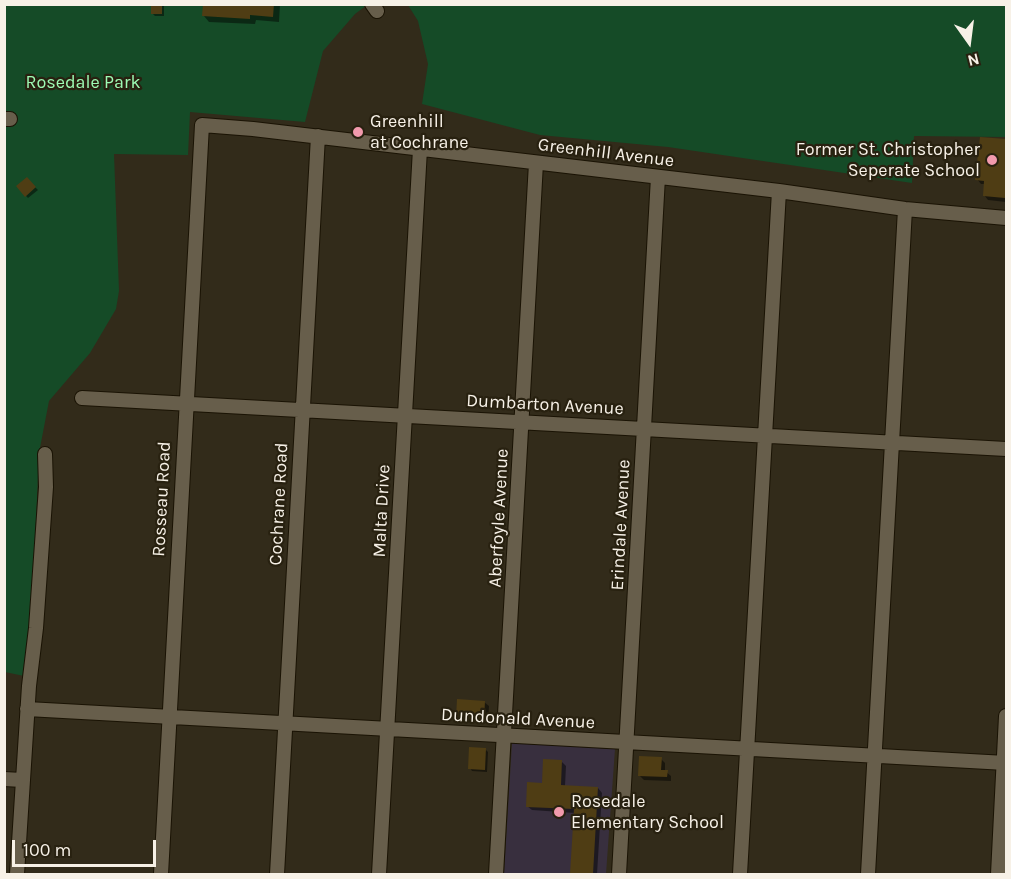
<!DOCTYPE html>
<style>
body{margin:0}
#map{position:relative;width:1011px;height:879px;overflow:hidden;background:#322b1a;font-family:Karla,sans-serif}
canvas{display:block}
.frame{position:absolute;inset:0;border:6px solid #f7f1e7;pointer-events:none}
.north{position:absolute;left:939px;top:12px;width:60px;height:60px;-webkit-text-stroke:4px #282110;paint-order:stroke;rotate:166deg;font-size:16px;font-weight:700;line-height:24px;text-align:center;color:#f7f1e7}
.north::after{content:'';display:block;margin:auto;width:21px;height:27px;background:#f7f1e7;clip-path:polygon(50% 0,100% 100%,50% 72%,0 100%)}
.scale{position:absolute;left:12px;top:840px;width:144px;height:27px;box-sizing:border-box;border:3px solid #f7f1e7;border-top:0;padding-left:8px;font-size:18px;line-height:21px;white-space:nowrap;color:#f7f1e7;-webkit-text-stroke:4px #282110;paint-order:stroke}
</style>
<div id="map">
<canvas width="1011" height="879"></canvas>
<div class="frame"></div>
<div class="north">N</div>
<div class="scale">100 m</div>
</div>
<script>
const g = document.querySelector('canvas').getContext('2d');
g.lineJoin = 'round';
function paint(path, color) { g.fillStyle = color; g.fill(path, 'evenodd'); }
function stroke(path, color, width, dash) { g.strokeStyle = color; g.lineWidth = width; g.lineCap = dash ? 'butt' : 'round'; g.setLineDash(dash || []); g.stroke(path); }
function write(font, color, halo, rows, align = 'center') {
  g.font = font + ' Karla,sans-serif'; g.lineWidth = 4.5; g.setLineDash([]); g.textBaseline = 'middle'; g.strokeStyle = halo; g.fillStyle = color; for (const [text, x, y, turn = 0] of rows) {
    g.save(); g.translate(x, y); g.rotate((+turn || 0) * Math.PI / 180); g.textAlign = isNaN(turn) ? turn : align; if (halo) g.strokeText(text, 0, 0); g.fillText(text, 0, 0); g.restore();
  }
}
const education = new Path2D(`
 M512,743L615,749L606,874H504Z`);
const green = new Path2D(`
 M5,5H367L355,14L323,51L305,122L190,112L188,155L114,154L119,291L116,309L90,353L49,401L39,453L31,636L24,676L5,672Z
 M408,5H1006V137L914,136L912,183L668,147L540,135L422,104L428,64L418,21Z`);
const shadow = new Path2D(`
 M153,4H164V16H155L152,13Z
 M204,4H280L279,22L256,20L255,24L209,22L204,16Z
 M981,138L1006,141V202L988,200L984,195L985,184H981L977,179Z
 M27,179L38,190L28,198L18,187Z
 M484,702L489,706L488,723L462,722L458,718Z
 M486,750L488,752L487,772L472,771L470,768Z
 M661,759L665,763V771L671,776V781L644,780L639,775Z
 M562,762L566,766L565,786L598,788L602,793L597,874H571L575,813L532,810L527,806Z`);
const building = new Path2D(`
 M151,4H162V14H151Z
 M203,4H274L273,17L250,15V19L202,16Z
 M980,137L1006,139L1005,198L983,196L984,181L975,180Z
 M27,177L36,187L25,197L16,186Z
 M457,699L485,701L484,720L456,718Z
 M469,747L486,748L485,770L468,769Z
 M639,756L662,757L661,770H668L667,777L638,776Z
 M543,759L562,760L561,785L598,787L593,874H570L574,809L526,807L527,782L542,783Z`);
const minor = new Path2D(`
 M372,4L377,11
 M4,119H10
 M82,398L1006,449
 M27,709C354,728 680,746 1006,763
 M4,779L22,780
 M17,874L29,686L36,628L46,487L45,454
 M161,874L202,125L253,129L779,191L905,209L1006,218
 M277,874L318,136
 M379,874L420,149
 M496,874L536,163
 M619,874L658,177
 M740,874L779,191
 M868,874L905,209
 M998,874L1006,716`);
const markers = [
 [358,132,6,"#f29aad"],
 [992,160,6,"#f29aad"],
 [559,812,6,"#f29aad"]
];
const parkNames = [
 ["Rosedale Park",83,83]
];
const poiNames = [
 ["Greenhill",370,122],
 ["at Cochrane",370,143],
 ["Former St. Christopher",980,150,"right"],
 ["Seperate School",980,171,"right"],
 ["Rosedale",571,802],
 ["Elementary School",571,823]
];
const streetNames = [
 ["Greenhill Avenue",606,153,7],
 ["Dumbarton Avenue",545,405,3],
 ["Rosseau Road",162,499,-87],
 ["Cochrane Road",279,504,-87],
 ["Malta Drive",382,511,-87],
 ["Aberfoyle Avenue",499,518,-87],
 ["Erindale Avenue",621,525,-87],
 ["Dundonald Avenue",518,719,3]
];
paint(education, '#382f3e');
paint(green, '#154b27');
paint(shadow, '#0007');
paint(building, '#4f3d14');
stroke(minor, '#1a1304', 16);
stroke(minor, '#675e4b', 14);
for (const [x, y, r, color] of markers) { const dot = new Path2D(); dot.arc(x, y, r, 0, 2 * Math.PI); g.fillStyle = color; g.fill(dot); stroke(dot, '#282110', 2); }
write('18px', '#9dfbb4', '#282110', parkNames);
write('18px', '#f7f1e7', '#282110', poiNames, 'left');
write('18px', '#f7f1e7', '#282110', streetNames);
</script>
